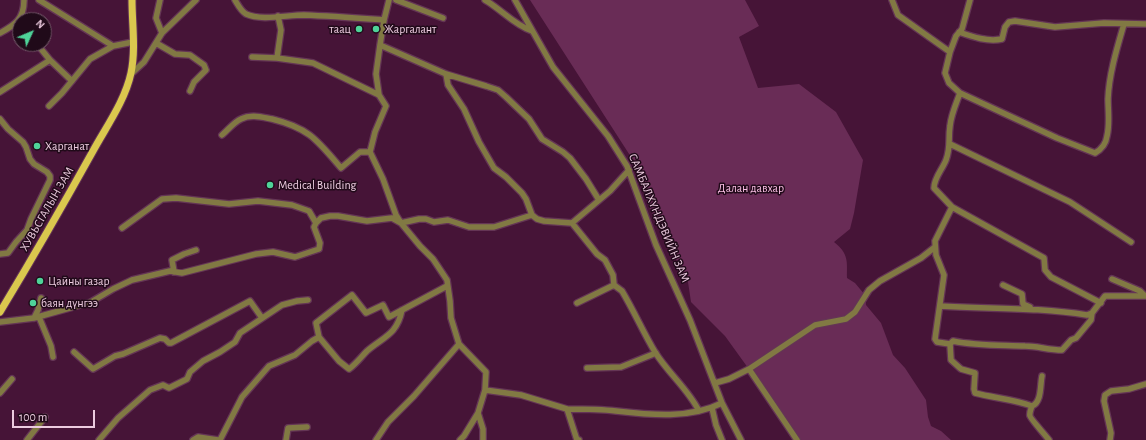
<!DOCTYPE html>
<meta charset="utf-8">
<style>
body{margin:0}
#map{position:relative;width:1146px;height:440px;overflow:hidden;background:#461437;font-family:"Alegreya Sans",sans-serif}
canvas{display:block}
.north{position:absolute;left:12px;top:12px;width:40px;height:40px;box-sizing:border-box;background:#200a19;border:1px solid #725768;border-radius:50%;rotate:46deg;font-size:11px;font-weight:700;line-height:16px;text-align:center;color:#eccbdf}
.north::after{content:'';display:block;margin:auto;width:14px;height:18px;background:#4fd399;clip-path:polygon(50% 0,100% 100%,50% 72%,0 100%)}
.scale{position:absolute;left:12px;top:410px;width:83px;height:18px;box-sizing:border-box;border:2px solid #eccbdf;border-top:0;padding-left:5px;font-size:12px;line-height:14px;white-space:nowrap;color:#eccbdf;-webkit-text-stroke:3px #200a19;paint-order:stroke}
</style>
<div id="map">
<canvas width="1146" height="440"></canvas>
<div class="north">N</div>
<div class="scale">100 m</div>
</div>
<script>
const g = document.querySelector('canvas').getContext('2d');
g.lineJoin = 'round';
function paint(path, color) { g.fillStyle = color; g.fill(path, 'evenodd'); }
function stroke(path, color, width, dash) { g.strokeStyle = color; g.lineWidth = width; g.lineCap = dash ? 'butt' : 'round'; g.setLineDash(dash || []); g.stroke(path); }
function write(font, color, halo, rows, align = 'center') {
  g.font = font + ' "Alegreya Sans",sans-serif'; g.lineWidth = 3; g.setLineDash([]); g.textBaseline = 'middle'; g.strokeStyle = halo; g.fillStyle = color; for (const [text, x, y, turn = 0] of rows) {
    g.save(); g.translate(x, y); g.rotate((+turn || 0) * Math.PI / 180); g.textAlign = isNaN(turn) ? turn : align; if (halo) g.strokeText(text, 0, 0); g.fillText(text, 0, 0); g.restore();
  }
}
const green = new Path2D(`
 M530,0H745L759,26L739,37L758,88L799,84L836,112L863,160L854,213L850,229L834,242C849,254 847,261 847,278L855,283L865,295L866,305L881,323L893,355L905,368L926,400L928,417L931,426L941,431L951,440H800L725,336L691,302L688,282L649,207L635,165L631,157Z`);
const minor = new Path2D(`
 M39,0L113,46
 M160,0L156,18L162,33
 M235,0C238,5 241,11 246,14C261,21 287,15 304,15C331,16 357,18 384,20
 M396,0L443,18
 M485,0C501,9 514,25 532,31
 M515,0L553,67L608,136L627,166L656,245L690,320L722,403L741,440
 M892,0L898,15L950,52
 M970,0L962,29L956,36L950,52L945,73L949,83L960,93C956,104 951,115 950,126C948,139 951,147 946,160C942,170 934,178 934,188L952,207L1044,258L1045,270L1051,277L1101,303
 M959,32C973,37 988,42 1002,39L1005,27L1009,22L1015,21L1055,27L1104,23L1146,24
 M0,33C15,25 24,19 24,0
 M156,43L175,54L190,55L204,65L206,70L194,82L190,91
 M37,44L50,60L72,81
 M380,45L384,20L389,0
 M252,57L277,58L313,63L379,95
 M277,58L281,30L278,16
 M131,74L144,62L162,33L196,0
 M446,74L486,86L498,90L506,97L529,119L542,139L563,152L570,158L586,179L599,200
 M0,92L50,60
 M960,93L1057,138L1095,153C1102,149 1106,144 1107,136C1110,124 1108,111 1108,99C1109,74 1117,48 1124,24
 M49,106L62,93L90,59L113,46L133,42
 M0,119L8,129L23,142L26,147L30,159L34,164L47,172L50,176V180L31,219L27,230L16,242L8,253L0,254
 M222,135C228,130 234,122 241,119C251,114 261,117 272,119C309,128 317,140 341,168L360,152H370
 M950,144L1070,202L1131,242
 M952,207L935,241L936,255L944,275L935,339L937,342L950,344L951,360L961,369L975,373L974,389L975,393C994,398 1013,399 1032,406
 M532,215L494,227H469L448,220L434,222L426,219H419L401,223L396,215L383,179L370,152L375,132L386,106L379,95L376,74L380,45L446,74L448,85L464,109L479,142L494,168L506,177L522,193L526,199L532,215L537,219L544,221L572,223L610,191L629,170
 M572,223L597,254L605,260L613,275L614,285L622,291C634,311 643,332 655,352C668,373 688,389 699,411
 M122,228L162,199L176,198L229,204L258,201L292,205L309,211L316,223
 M174,272L172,260L184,254L196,250
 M1112,279L1140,291L1144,295
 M1003,285L1022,294L1023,304L1030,307
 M577,303L614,285
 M940,306C989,309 1038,307 1087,315L1092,313
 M39,317L51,346L53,357
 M34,318L38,310L41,298
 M0,322L34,318L91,302L113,289L132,280L170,271L182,273L256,254L273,252L295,257L319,249L320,243L314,227L316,223L321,218L330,216H338L367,221L392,218L401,223L420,246L433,259L447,280L450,301L451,318L459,344L486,372L485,390L478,413L483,429V440
 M319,337L339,361L349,369C356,364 361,357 367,351C383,337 397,335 402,310
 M950,344L953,341C977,346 1001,345 1025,346C1037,346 1049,350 1062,350L1071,340L1076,338L1091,320L1092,313L1105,296H1146
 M74,352L93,369L115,356L123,354L160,338L165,339L169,343H171L250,301L262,318
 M587,368L621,367L656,353
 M749,369L815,325L846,319L855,312L869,290L880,281L921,258L935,247
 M1042,376C1040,385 1042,402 1032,406C1031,409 1029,413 1030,416C1030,418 1046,436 1049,440
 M715,383L729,379L749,369L797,440
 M485,390L521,395L567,409L577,440H579
 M0,393L12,379
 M712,408L716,425L722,440
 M567,409C583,409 600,409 616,411C651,415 690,419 722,403
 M27,440L45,417
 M99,440L118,418L150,390L163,385L169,388L187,379L190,372L203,361L220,352L235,342L240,333L282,305L297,301L308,300
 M193,440L198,437L218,440
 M220,440L242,397L269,366L295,355L312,341L319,337L316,323L352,295L366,313L383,305L389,317L447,286
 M286,440L288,428L307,427
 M376,440L388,422L414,396L459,344
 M460,440L464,436L478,413
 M1110,440L1111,433L1104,401L1105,395L1111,391L1129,389L1146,384`);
const major = new Path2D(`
 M0,312C32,259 63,205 93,151C106,127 125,101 131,73C136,49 132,24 132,0`);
const markers = [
 [359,29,4,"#4fd399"],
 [376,29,4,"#4fd399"],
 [37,146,4,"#4fd399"],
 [270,185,4,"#4fd399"],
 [40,281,4,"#4fd399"],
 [33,303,4,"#4fd399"]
];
const poiNames = [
 ["таац",351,29,"right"],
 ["Жаргалант",384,29],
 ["Харганат",45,146],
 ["Medical Building",278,185],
 ["Цайны газар",48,281],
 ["баян дүнгээ",41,303]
];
const parkNames = [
 ["Далан давхар",751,188]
];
const streetNames = [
 ["ХУВЬСГАЛЫН ЗАМ",47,209,-60],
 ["САМБАЛХҮНДЭВИЙН ЗАМ",659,218,67]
];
paint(green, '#692c56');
stroke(minor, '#643555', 8);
stroke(major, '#643555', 9);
stroke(minor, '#817943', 5.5);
stroke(major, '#dac84e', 7);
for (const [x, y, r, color] of markers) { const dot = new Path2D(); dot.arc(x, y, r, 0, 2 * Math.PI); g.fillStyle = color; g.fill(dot); stroke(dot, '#200a19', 1.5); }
write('12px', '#eccbdf', '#200a19', poiNames, 'left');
write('12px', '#fabfe4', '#200a19', parkNames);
write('12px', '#eccbdf', '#200a19', streetNames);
</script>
